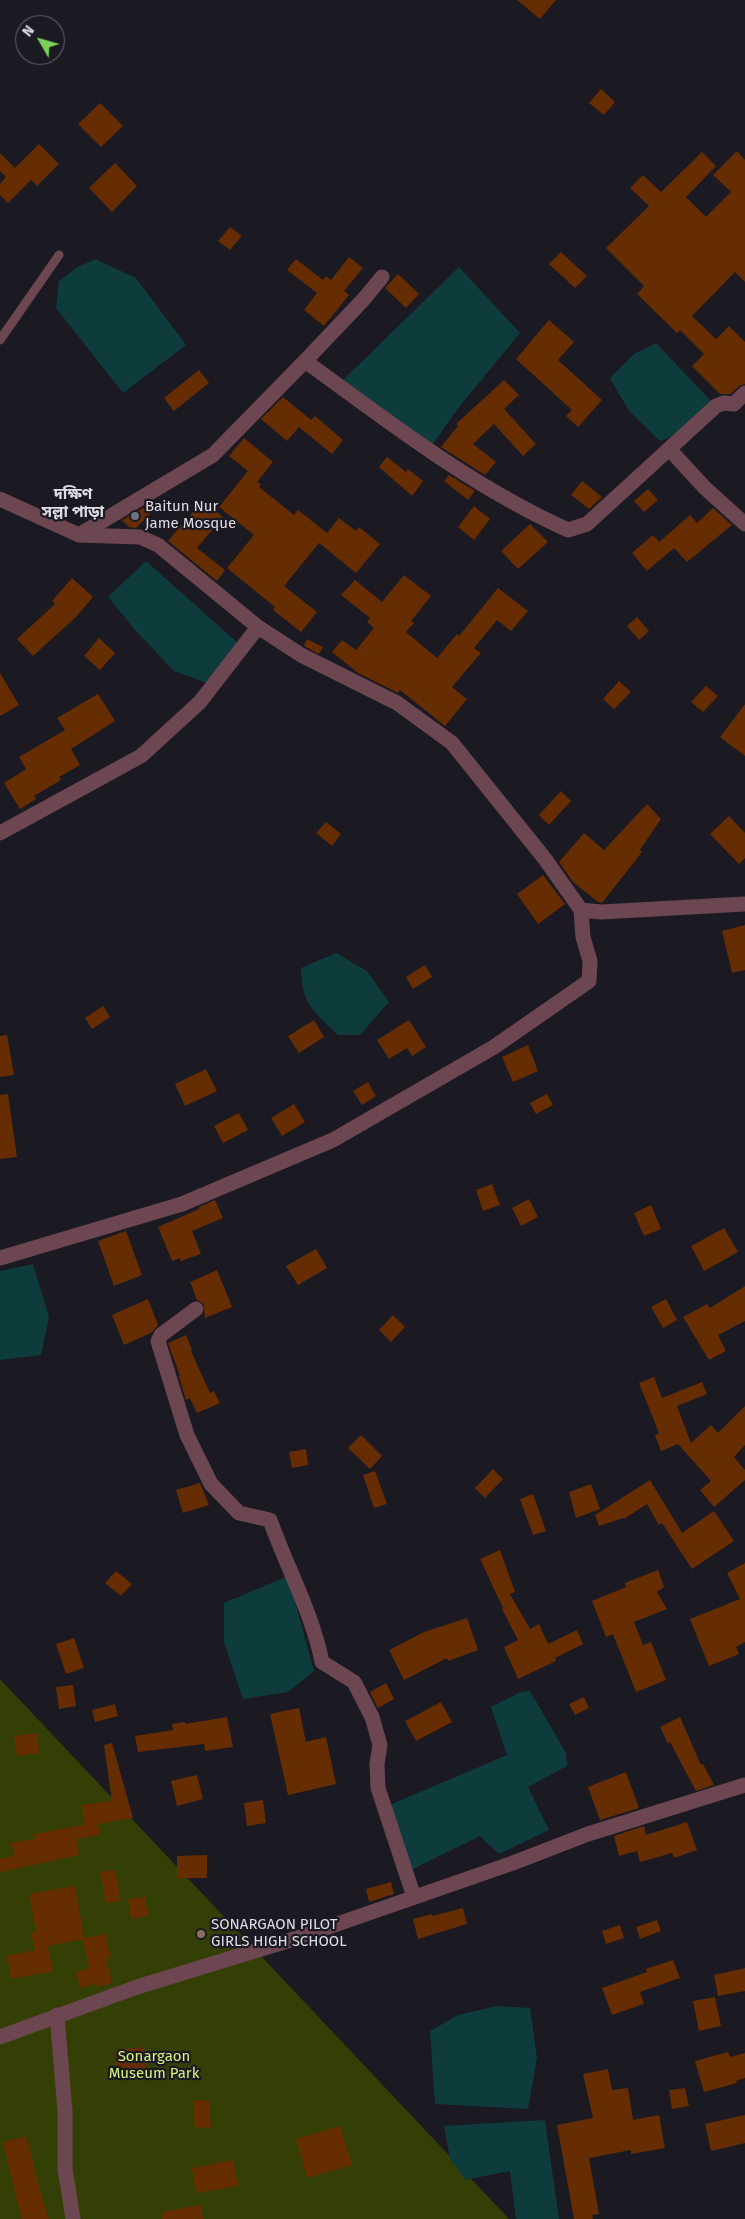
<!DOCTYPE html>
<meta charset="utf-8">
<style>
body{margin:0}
#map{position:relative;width:745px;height:2219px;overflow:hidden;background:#1b1922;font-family:"Fira Sans",sans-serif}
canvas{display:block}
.north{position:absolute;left:15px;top:15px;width:50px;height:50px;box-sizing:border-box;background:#1b1922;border:1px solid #696770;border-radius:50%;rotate:308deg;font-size:14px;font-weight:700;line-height:20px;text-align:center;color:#dfdde4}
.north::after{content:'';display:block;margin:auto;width:18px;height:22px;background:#79d157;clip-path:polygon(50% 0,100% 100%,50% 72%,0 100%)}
</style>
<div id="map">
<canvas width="745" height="2219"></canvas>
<div class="north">N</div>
</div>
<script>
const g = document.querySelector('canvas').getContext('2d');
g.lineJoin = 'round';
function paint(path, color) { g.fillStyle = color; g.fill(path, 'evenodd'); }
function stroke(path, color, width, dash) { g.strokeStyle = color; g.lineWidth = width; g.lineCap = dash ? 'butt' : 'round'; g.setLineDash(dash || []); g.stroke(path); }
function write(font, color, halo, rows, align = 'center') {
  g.font = font + ' "Fira Sans","Noto Sans Bengali",sans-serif'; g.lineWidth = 4.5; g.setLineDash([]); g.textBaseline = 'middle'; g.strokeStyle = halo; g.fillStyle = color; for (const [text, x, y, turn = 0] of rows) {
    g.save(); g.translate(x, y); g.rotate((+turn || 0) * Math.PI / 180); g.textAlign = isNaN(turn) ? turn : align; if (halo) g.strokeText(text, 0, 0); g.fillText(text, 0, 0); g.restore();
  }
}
const green = new Path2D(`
 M0,1679L509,2219H0Z`);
const water = new Path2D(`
 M95,259L136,278L186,345L123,393L56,308L59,281L76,268Z
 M459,267L520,333L460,406L430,448L342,385L344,379Z
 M656,343L711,401L687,431L660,441L629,411L610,378L634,354Z
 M146,561L239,644L209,684L174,671L136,631L108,597Z
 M336,953L367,971L389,1002L360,1035H338C313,1010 302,1006 301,968Z
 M33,1264L49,1317L41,1355L0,1360V1271Z
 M288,1576L314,1671L288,1692L243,1699L224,1642V1603Z
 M530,1691L566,1753L567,1766L528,1787L549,1830L499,1854L480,1836L409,1871L387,1806L507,1755L491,1707L521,1692Z
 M497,2006L530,2008L537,2058L528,2109L435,2104L430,2031L458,2015Z
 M545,2120L559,2219H516L510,2171L465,2180L450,2159L444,2126Z`);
const building = new Path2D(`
 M517,0H556L540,19Z
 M601,89L615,102L604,115L589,103Z
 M100,103L123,126L101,147L78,124Z
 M39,144L59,164L37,186L31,180L8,203L0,195V184L6,177L0,171V153L15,168Z
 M737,151L745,160V282L735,272L692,316L716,339L729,326L745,342V384L739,386L731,394H720L692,366L704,354L680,330L677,333L637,294L644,286L606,248L649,206L630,188L643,175L661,192L702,152L716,166L686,197L706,217L731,192L713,175Z
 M115,163L137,186L112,212L89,188Z
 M230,227L242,236L230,250L218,241Z
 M561,252L587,276L575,288L549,264Z
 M349,257L363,268L344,291L349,295L324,326L304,310L317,293L287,270L296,259L323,280L326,276L331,280Z
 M398,274L419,294L406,308L385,288Z
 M549,320L574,342L558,360L602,400L578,427L566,416L572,410L516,359Z
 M199,370L209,383L174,411L164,398Z
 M504,380L519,395L504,409L536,444L523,456L494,424L473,444L496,462L485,475L441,447L458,426L456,424Z
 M283,397L311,420L315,416L343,440L332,454L299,427L287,441L261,419Z
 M244,438L273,462L257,482L261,484L259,487L294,515L298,510L327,533L339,518L356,531L359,527L380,544L356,573L319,543L284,586L317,612L301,632L273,610L275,607L227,568L254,535L219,507L248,471L229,456Z
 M387,457L406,472L408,469L423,481L412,496L379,467Z
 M449,475L475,491L468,500L444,481Z
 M582,481L602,497L589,509L571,495Z
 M648,489L658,500L644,512L634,501Z
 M203,500L223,517L197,548L225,570L217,581L168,541Z
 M474,506L490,519L474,540L458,527Z
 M143,508L150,514L136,528L129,527L122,520Z
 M713,508L732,525L687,562L674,548L647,571L632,553L653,535L659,542L690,515L697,523Z
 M530,524L548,542L518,569L501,551Z
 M404,575L431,596L411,621L414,623L406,632L437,658L457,634L459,636L498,588L528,611L511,631L497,620L474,648L481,653L452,687L467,699L445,726L400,690L398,693L358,673L332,652L342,640L356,650L374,628L367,622L370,618L341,595L355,580L382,602Z
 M72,578L93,597L76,617L33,656L17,639L55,604L52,601Z
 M637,617L649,631L639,640L627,626Z
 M99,638L115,653L100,670L84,656Z
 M307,639L323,647L319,654L304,646Z
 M0,673L19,705L0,716Z
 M619,681L631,692L614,709L603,699Z
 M706,686L718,696L703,712L691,702Z
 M98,694L115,721L71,749L80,765L59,777L61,780L34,796L36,799L20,809L4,783L26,769L19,757L65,730L57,718Z
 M745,704V756L720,737Z
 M561,791L571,801L549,825L539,815Z
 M647,804L661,819L640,850L642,852L602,903L598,902L573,882L559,862L584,833L604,850Z
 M729,816L745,833V858L739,864L710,834Z
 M326,822L341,834L332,846L316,833Z
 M543,875L565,904L538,924L517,894Z
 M745,925V970L732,973L722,931Z
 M425,965L432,977L413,989L406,977Z
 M103,1006L110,1017L92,1029L85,1018Z
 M314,1020L324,1037L299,1053L288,1036Z
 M409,1020L426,1047L412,1056L407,1048L389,1059L377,1040Z
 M7,1035L14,1075L0,1077V1036Z
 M528,1045L538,1071L513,1082L502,1057Z
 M206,1069L217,1091L185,1106L175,1084Z
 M368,1082L376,1096L362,1105L353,1091Z
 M8,1094L17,1157L0,1159V1095Z
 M547,1094L553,1105L536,1114L530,1103Z
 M294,1104L305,1122L282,1136L271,1118Z
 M239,1113L248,1130L223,1143L214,1126Z
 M492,1184L500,1205L483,1211L476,1190Z
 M529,1199L538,1217L521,1226L512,1208Z
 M215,1200L223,1218L192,1231L201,1254L181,1261L180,1258L172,1261L158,1227L199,1209V1207Z
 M651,1205L661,1229L644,1236L634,1213Z
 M724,1228L738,1252L704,1271L691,1246Z
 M126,1231L142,1275L114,1286L98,1241Z
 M316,1249L327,1268L298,1285L286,1266Z
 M217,1270L232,1307L205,1318L204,1304L197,1300L190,1282Z
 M745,1286V1321L718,1335L726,1351L709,1360L683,1317L707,1304L710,1308Z
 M148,1299L158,1325L151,1333L124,1345L112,1315Z
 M666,1299L677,1320L663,1328L651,1307Z
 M393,1315L405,1327L391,1342L379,1330Z
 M186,1335L192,1350L191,1351L210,1393L214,1391L220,1403L197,1413L190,1398L186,1400L179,1377L180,1376L168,1343Z
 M654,1377L662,1398L702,1382L707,1394L677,1406L691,1443L711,1425L718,1433L745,1406V1445L734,1457L745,1470V1480L714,1507L700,1490L711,1481L678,1444L661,1451L655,1435L659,1433L639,1383Z
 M361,1435L382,1456L370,1469L348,1448Z
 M306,1449L308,1465L292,1468L289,1452Z
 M493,1469L503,1479L485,1498L475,1488Z
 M375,1471L387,1504L374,1508L363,1475Z
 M650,1480L682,1533L714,1511L734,1541L692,1569L662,1523L659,1525L647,1504L624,1519L623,1518L599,1526L595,1515Z
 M200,1483L209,1505L183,1513L176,1490Z
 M591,1484L600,1509L576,1518L569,1492Z
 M533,1494L546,1531L533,1535L520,1499Z
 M500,1550L515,1592L510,1594L530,1629L539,1624L548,1644L577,1630L583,1644L555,1658L556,1661L518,1679L504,1647L518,1640L502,1609L503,1608L480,1559Z
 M745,1563V1642L736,1647L739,1654L709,1666L690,1619L740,1599L727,1573Z
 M658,1570L664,1587L657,1592L667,1609L634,1622L643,1645L651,1642L666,1680L636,1692L613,1634L606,1637L592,1601L626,1587L625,1583Z
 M116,1571L132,1584L121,1596L105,1583Z
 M467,1618L478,1650L448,1661L447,1658L404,1680L389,1650L424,1632Z
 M74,1638L84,1668L66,1674L56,1644Z
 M386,1683L394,1699L378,1708L370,1692Z
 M73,1685L76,1706L59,1709L56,1687Z
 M584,1697L589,1708L575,1715L569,1704Z
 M441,1702L452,1722L416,1741L405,1721Z
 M115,1704L118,1716L95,1722L92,1710Z
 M299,1708L306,1742L326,1737L336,1784L288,1795L270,1714Z
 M227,1717L233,1747L205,1751L204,1744L138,1752L135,1736L173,1730L172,1724L185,1722V1724Z
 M680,1717L701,1765L703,1764L714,1785L696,1791L670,1742L668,1744L660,1727Z
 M37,1733L39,1753L17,1756L14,1736Z
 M112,1743L133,1818L98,1824L100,1835L76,1839L79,1855L0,1872V1859L14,1856L11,1843L35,1839L34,1834L84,1825L82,1805L112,1801L104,1745Z
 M626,1772L639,1808L600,1820L588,1787Z
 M197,1775L203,1799L177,1806L171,1781Z
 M263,1800L266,1823L247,1826L244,1803Z
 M687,1822L697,1850L674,1858L672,1853L640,1862L637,1851L619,1856L614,1836L644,1826L646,1835Z
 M207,1855V1878H177V1856Z
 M115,1870L121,1901L106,1903L100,1872Z
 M391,1882L394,1894L369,1902L366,1889Z
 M75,1886L84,1938L106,1934L110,1958L106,1959L112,1983L97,1987L96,1984L80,1988L76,1972L89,1968L83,1939L48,1946L53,1971L11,1979L7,1956L35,1950L31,1932H36L29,1894Z
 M145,1897L148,1916L131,1919L128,1899Z
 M463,1908L467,1924L418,1939L413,1919L432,1914V1916Z
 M657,1920L661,1931L640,1939L636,1927Z
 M620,1925L624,1938L606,1944L602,1931Z
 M673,1960L680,1978L640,1992L644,2004L612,2015L602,1988L647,1972L646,1969Z
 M745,1968V1991L718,1996L714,1975Z
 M715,1997L721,2026L699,2031L693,2001Z
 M144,2047L146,2070L117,2073L115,2050Z
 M728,2052L730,2057L745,2053V2078L736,2081L737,2083L704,2092L695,2061Z
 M608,2069L612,2090L628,2088L633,2120L659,2115L665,2148L631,2154V2150L589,2158L599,2214L592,2215L593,2219H574L557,2125L593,2118L583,2074Z
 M685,2088L689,2106L672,2109L669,2090Z
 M209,2100L211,2127L195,2128L193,2101Z
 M745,2115V2143L711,2151L705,2124Z
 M340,2126L352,2165L307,2178L296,2139Z
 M26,2136L40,2190L49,2219H22L16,2197L3,2142Z
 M233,2160L238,2186L196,2193L192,2168Z
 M201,2205L203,2219H162V2212Z`);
const lane = new Path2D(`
 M0,340L59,255`);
const street = new Path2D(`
 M305,361L363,300L382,277
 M670,450L705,488L745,524
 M0,499L79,535L140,537L158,545L258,627L301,655L397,703L452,743L545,859L581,910L601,912L745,904
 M79,535L213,455L305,361C389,422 472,487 568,530L587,524L716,406L724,403L734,404L745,393
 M0,833L141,756L200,702L258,627
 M0,1258L182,1204L333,1140L494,1047L589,981L590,961L583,937L581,910
 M196,1309L161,1335L158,1341L187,1435L211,1484L239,1513L270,1520C287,1568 312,1612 322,1662L354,1682L372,1717L380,1745L377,1764L378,1788L414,1897
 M57,2015L65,2111V2169L73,2219
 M0,2037L137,1987L297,1938L513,1863L588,1834L745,1785`);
const markers = [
 [135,516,5,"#6b7280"],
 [201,1934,5,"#8d6e63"]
];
const poiNames = [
 ["Baitun Nur",145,507],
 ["Jame Mosque",145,524],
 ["SONARGAON PILOT",211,1925],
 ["GIRLS HIGH SCHOOL",211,1942]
];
const parkNames = [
 ["Sonargaon",154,2057],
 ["Museum Park",154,2074]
];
const neighbourhoodNames = [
 ["দক্ষিণ",73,495],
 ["সল্লা পাড়া",73,513]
];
paint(green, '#343f05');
paint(water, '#0e3c3d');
paint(building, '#662d02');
stroke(lane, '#6c4650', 9);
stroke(street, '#6c4650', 15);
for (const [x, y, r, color] of markers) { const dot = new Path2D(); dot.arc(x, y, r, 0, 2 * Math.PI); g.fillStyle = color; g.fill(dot); stroke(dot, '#1b1922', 2); }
write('15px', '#dfdde4', '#1b1922', poiNames, 'left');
write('15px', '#d6f37b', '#1b1922', parkNames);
write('bold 16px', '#dfdde4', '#1b1922', neighbourhoodNames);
</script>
